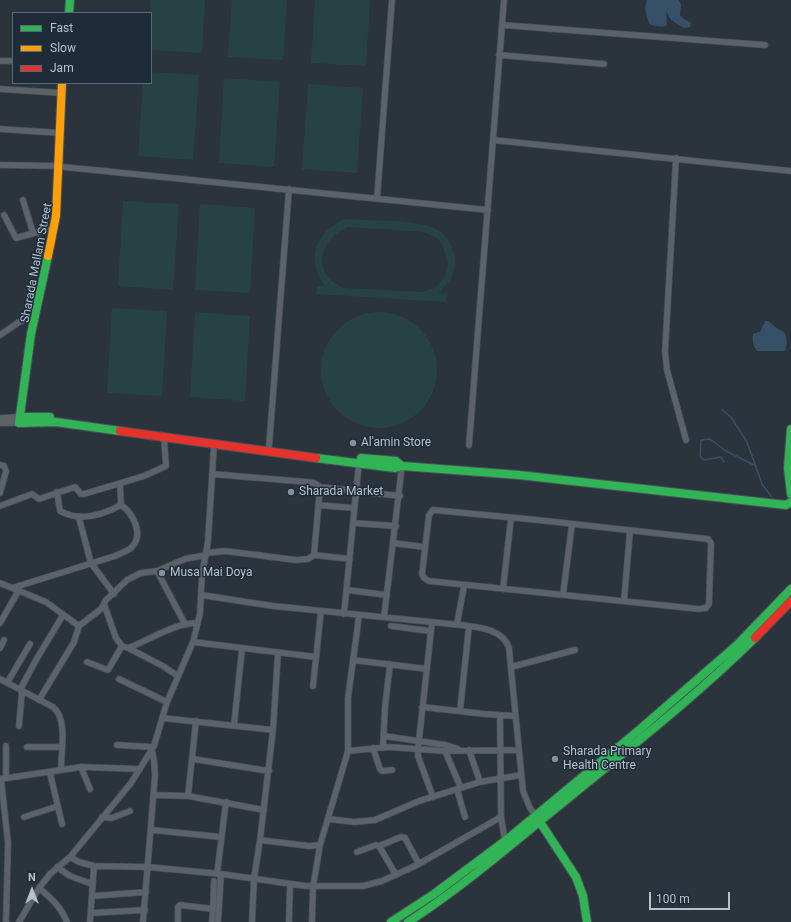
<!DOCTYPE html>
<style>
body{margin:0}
#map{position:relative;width:791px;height:922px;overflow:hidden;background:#2b343c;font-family:Roboto,sans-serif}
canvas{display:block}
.legend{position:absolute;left:12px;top:12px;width:140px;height:72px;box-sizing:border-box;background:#1d2c38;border:1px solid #5a6873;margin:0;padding:5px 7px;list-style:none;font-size:12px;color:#b6c1cc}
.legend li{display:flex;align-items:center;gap:8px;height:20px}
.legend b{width:20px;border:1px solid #5a6873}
.north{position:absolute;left:12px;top:870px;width:40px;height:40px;-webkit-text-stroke:3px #1d2c38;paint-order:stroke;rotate:0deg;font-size:11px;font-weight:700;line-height:16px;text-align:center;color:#b6c1cc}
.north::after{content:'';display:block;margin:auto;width:14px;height:18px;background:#b6c1cc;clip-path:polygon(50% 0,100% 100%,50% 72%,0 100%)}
.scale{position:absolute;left:649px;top:892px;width:81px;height:18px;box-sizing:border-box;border:2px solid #b6c1cc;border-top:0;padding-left:5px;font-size:12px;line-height:14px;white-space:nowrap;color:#b6c1cc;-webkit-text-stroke:3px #1d2c38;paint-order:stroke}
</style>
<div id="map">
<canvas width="791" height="922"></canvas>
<ul class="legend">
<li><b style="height:5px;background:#30b455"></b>Fast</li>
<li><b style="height:5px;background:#ff9f0a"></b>Slow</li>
<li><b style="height:5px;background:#e5322d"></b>Jam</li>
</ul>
<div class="north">N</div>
<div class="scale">100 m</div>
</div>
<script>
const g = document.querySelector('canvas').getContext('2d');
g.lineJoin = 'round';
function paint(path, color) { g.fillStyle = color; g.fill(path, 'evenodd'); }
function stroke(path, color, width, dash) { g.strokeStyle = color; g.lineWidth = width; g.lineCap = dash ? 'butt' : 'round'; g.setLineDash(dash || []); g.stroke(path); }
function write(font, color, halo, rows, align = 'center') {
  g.font = font + ' Roboto,sans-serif'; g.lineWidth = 3; g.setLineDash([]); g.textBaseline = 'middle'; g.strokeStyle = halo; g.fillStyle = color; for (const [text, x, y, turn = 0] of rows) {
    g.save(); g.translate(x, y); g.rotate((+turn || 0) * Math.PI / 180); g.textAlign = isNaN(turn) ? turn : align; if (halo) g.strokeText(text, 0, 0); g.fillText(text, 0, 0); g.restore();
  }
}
const green = new Path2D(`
 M150,0H205L202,53L151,50Z
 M232,0H287L283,60L228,57Z
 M315,0H370L366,66L311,63Z
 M151,72L199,75L193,160L138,156L143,83H151Z
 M224,78L280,82L274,167L219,163Z
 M308,84L363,88L357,173L302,169Z
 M123,201L179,204L173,290L118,286Z
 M200,204L255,208L250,293L195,290Z
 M344,219C366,221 421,219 438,230C447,236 452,245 454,255C458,271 450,282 439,293L447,294L446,302L316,294L317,286H325C305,259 315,233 344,219ZM348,227L424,232L437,238L443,246L448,265L446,273L441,282L434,288L422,292L344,288C311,275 318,240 348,227Z
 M112,308L167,311L162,396L107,393Z
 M195,312L250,316L245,401L190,397Z
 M321 370a58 58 0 1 1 116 0a58 58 0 1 1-116 0Z`);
const water = new Path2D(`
 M647,0H679L681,5L680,15L684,19L691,23L690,27L684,28L671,20L666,11L667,25C661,28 655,26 649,24L645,9Z
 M765,321H769L775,327L785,333L787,343L785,351H757C753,346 752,340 753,334L760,332Z`);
const stream = new Path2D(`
 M722,410L731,417L747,442L762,484L771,496
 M724,462L721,457L704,460L700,456L701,440L710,439L726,451L756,466`);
const street = new Path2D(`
 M502,25L765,45
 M499,55L604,64
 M0,61H10
 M0,89L62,93
 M0,129L60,133
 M493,140L791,171
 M676,158L665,352L667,370L686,440
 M0,165L59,166
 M64,167L488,210
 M377,199L392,0
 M23,200L33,233
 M4,215L16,238L53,228
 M0,335L19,322L34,317
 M0,418L20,417
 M0,423H19
 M469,445L504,0
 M269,447L289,189
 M0,465L4,466L6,471L0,493
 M212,474L307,482L314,483L320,487L400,496
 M57,492L60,511C80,522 101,516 121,505L120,484
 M318,505L354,508
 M0,506L32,494L39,499L75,487L81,494H84L144,476L166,466L164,437
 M433,510L538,520L708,539L711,543L709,604L706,608L699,609L429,581L424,578L422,574L429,515Z
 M79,518L91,563L114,594
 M353,523L396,526
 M393,543L424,547
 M207,553L225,551L296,560L308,559L314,555L320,487
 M314,555L350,559
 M157,571L185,624
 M0,583L46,602L79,626
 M12,588L115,556C121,553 128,551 132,547C144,534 133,513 121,505
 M503,589L511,518
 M347,590L387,595
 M201,595L273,606L461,625C478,627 503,629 509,648L523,791L530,808L536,816
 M563,595L572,524
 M624,601L630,531
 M104,604L116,638L122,646
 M344,614L359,463
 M384,617L402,466
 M432,622L418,749V756L433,797
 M0,623L19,590
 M457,624L464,586
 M391,626L430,631
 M193,642L316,657
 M0,648L4,640
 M128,648L163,666L178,676
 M353,660L427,669
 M87,662L108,670L122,646L128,648C150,640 173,623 198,623
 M511,667L575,650
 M0,679L53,707C68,719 61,751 61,770
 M119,679L167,702
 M7,683L30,644
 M313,686L321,611
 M20,690L36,660L63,615
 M39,700L74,642L79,626L101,609L106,600L127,580L141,573L157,571L185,559L206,555
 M422,707L485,714L515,716
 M460,711L469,626
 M500,715L501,817L505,841
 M162,718L273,730
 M234,725L242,649
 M19,726L22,691
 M384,736L446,745L458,749
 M117,745L153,747
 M27,747H61
 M383,747L385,707L390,664
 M373,748L380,769L382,771L392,770
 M469,750L480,782
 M348,751L389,747L445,751L518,750
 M445,751L461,788
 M193,759L269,771
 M81,767L90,789
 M50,773L62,824
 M6,778V746
 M0,779L81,767L140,769
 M1,779L8,843L6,922
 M457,789L465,817
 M154,795L188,796L264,810
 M188,796L196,721
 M24,817L58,806
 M102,817L112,818L130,811
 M329,819L354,822L375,820L419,801L480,782L521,775
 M152,830L221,837
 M260,840L309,846L320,845
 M379,846L401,837L405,838L419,864
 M357,852L376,845L379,846L396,875
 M70,857L79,862L94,866L148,867L221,874L306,886H363L382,881L417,865L501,817
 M57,867L70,876L92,884
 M217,874L226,802
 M39,888C51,898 61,907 67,922
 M93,896L146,892
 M213,909L214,881
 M91,913L145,910
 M19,922L39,888L50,874L70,857L131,783L154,746L167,702L193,642L200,614L202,575L208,541L214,445
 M90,922L94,866
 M143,922L155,775L154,761L152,751
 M178,922V907L180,905L213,909L212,922
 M218,922L221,874
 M252,922L254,879L260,840L273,730L278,653
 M289,922L290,884
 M312,922L313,887L320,845L348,751V698L359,616`);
const fast = new Path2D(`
 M69,13L70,0
 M48,256L31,334L19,423L56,422L120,431
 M20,417H50
 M791,429L788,468L791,494
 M316,458L395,468L402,466L519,475L786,505L791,502
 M361,458L396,461L402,466
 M536,816L576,877L583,896L587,922
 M391,922L434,894L505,841L639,730L737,645L791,589
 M408,922C464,886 514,842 566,800C631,747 696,696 755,638`);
const slow = new Path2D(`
 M48,256L56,216L62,83`);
const jam = new Path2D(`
 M120,431L316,458
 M755,638L791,601`);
const markers = [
 [353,443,4,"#85909a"],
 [291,492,4,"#85909a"],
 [162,573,4,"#85909a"],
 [555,759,4,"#85909a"]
];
const streetNames = [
 ["Sharada Mallam Street",37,263,-79]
];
const poiNames = [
 ["Al'amin Store",361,443],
 ["Sharada Market",299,492],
 ["Musa Mai Doya",170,573],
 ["Sharada Primary",563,752],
 ["Health Centre",563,766]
];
paint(green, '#274242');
paint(water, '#365167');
stroke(stream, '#365167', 1.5);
stroke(street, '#4a5056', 7);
stroke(fast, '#4a5056', 10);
stroke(slow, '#4a5056', 10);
stroke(jam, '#4a5056', 10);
stroke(street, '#5c6269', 5.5);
stroke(fast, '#30b455', 8);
stroke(slow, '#ff9f0a', 8);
stroke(jam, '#e5322d', 8);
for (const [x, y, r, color] of markers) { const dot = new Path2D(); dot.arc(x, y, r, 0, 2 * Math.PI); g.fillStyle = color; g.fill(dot); stroke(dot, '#1d2c38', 1.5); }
write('12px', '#b6c1cc', '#1d2c38', streetNames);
write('12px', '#b6c1cc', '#1d2c38', poiNames, 'left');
</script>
